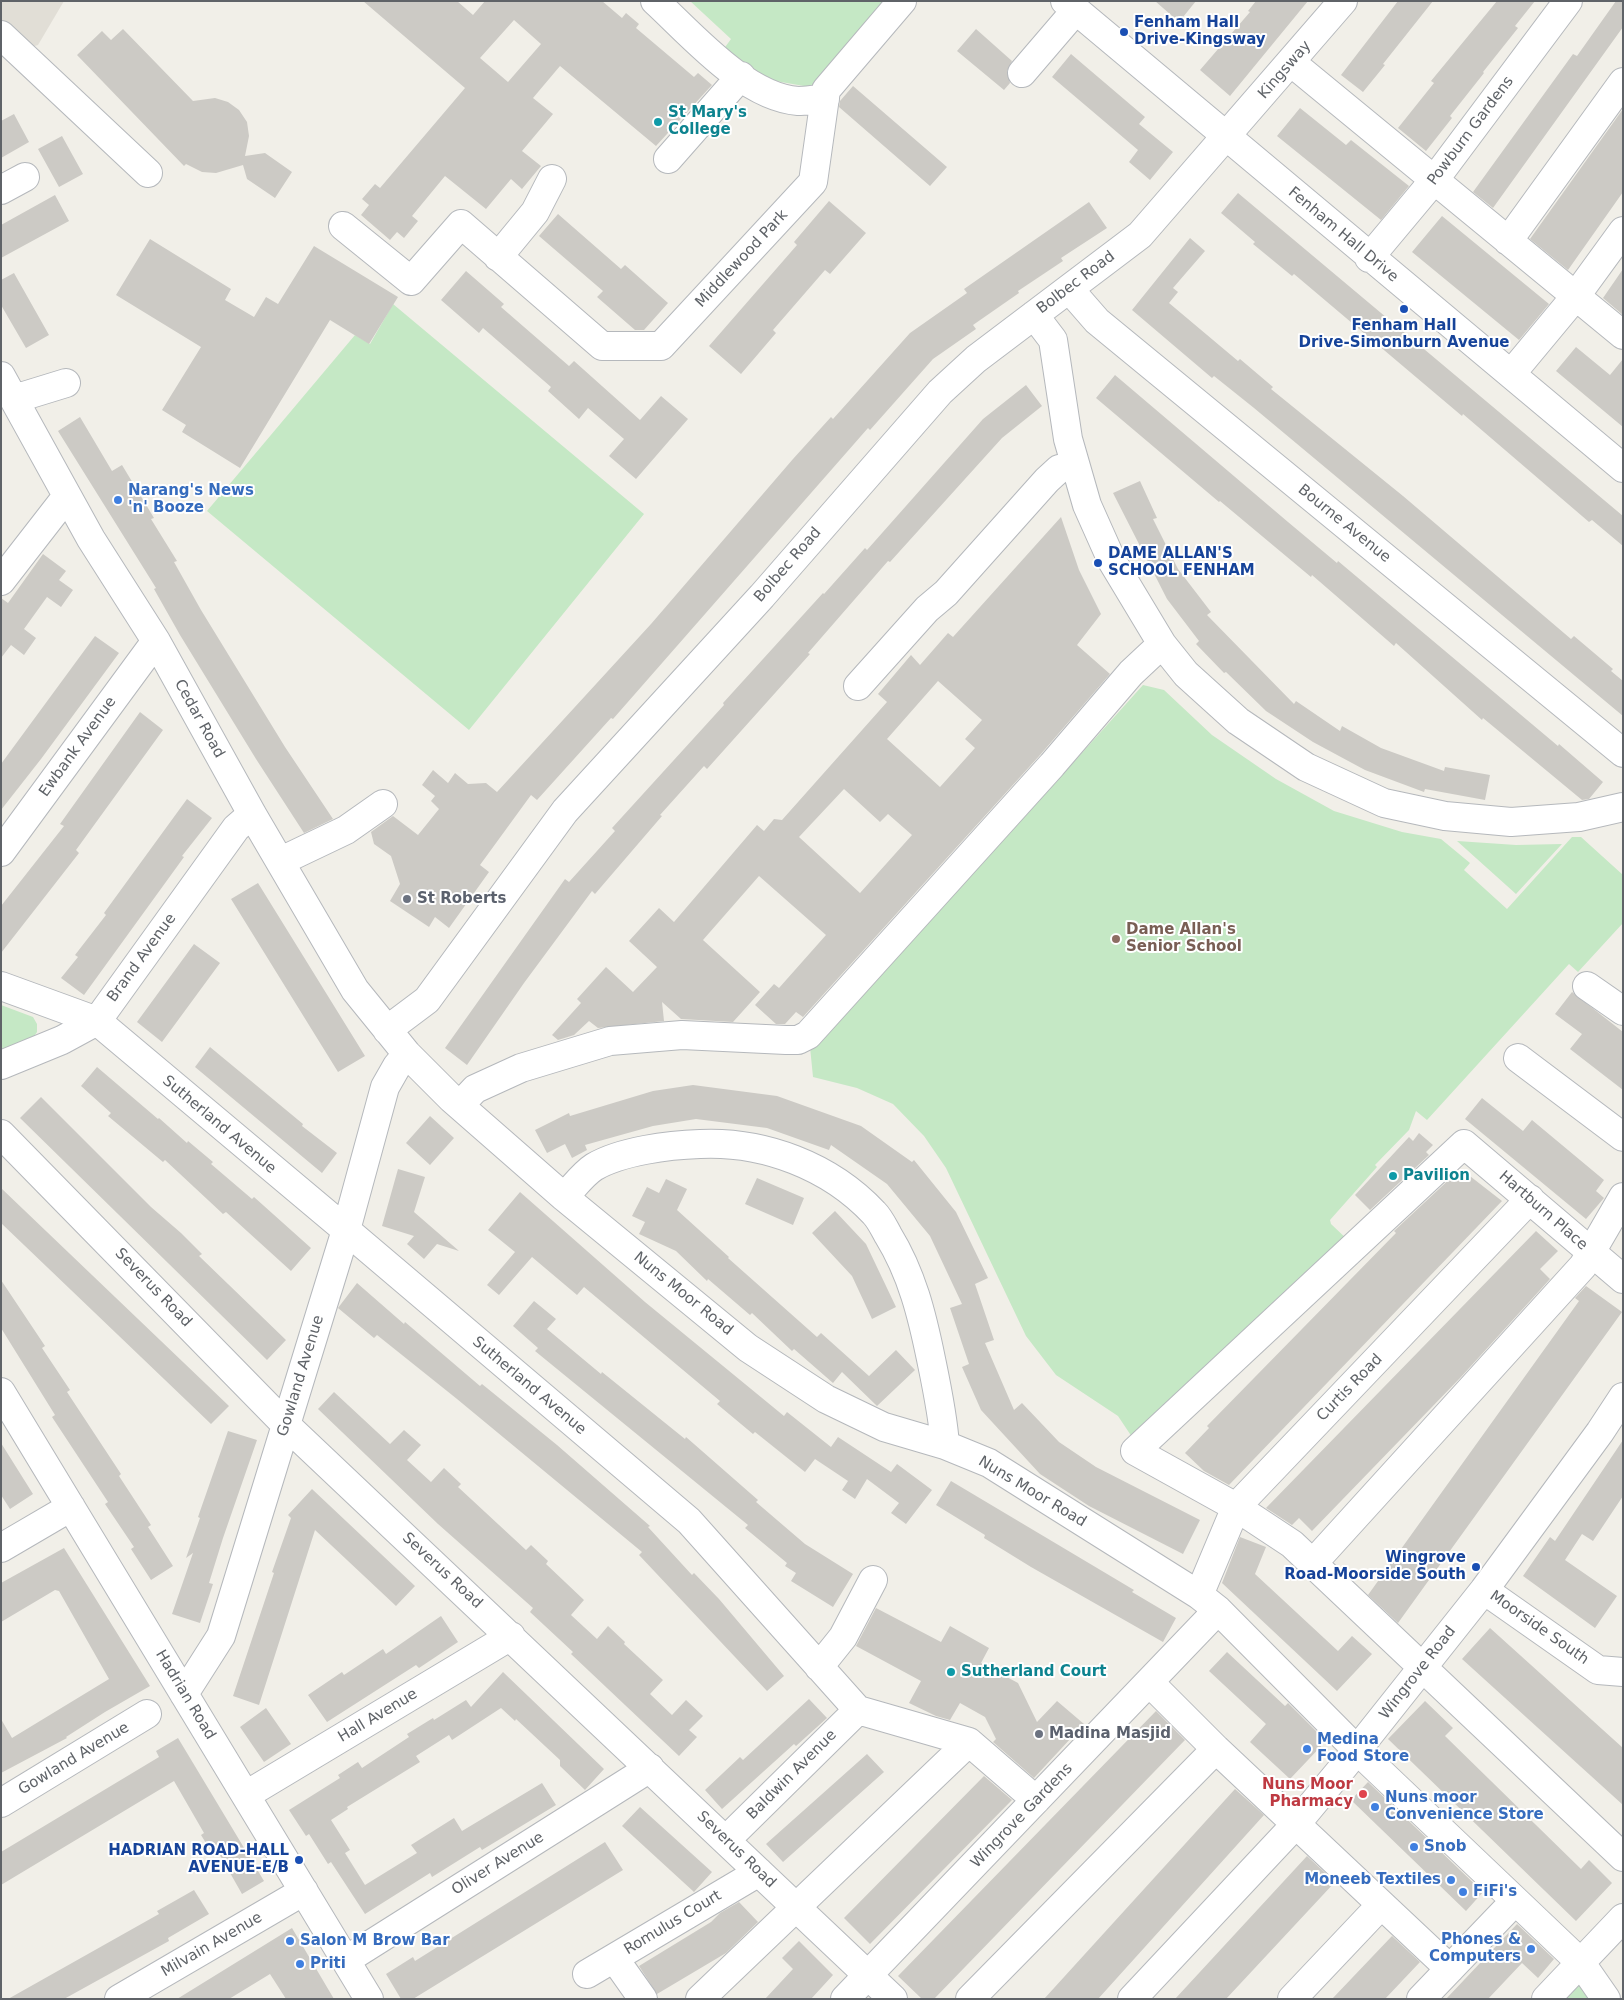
<!DOCTYPE html>
<style>
body{margin:0}
#map{position:relative;width:1624px;height:2000px;overflow:hidden;background:#f1efe8;font-family:"DejaVu Sans",sans-serif}
canvas{display:block}
.frame{position:absolute;inset:0;border:2px solid #5f6368;pointer-events:none}
</style>
<div id="map">
<canvas width="1624" height="2000"></canvas>
<div class="frame"></div>
</div>
<script>
const g = document.querySelector('canvas').getContext('2d');
g.lineJoin = 'round';
function paint(path, color) { g.fillStyle = color; g.fill(path, 'evenodd'); }
function stroke(path, color, width, dash) { g.strokeStyle = color; g.lineWidth = width; g.lineCap = dash ? 'butt' : 'round'; g.setLineDash(dash || []); g.stroke(path); }
function write(font, color, halo, rows, align = 'center') {
  g.font = font + ' "DejaVu Sans",sans-serif'; g.lineWidth = 4; g.setLineDash([]); g.textBaseline = 'middle'; g.strokeStyle = halo; g.fillStyle = color; for (const [text, x, y, turn = 0] of rows) {
    g.save(); g.translate(x, y); g.rotate((+turn || 0) * Math.PI / 180); g.textAlign = isNaN(turn) ? turn : align; if (halo) g.strokeText(text, 0, 0); g.fillText(text, 0, 0); g.restore();
  }
}
const education = new Path2D(`
 M1,1H64L38,45L28,48L1,27Z`);
const green = new Path2D(`
 M690,1H884L815,88L770,80L723,50L731,39Z
 M393,304L644,514L469,730L207,511L355,335L370,344Z
 M1143,685L1164,690L1212,735L1276,779L1334,811L1402,832L1441,839L1470,863L1464,870L1507,909L1572,837H1581L1623,875V923L1578,972L1569,964L1427,1120L1416,1111L1409,1130L1375,1165L1377,1167L1330,1220L1331,1224L1350,1242L1134,1440L1118,1416L1056,1375L1026,1336L946,1168L924,1136L893,1104L857,1088L813,1077L810,1047L982,864Z
 M1457,841L1516,845L1562,844L1516,894Z
 M1,1005L33,1017L37,1024V1032L31,1041L1,1052Z
 M1576,1978L1588,1999H1556Z`);
const building = new Path2D(`
 M363,1H457L473,15L485,1H602L622,18L626,13L639,24L636,28L694,77L698,73L712,85L656,146L560,66L533,98L553,114L522,151L541,166L522,189L511,179L486,209L445,176L412,216L418,221L404,238L397,232L390,240L361,215L369,205L362,199L375,184L380,188L465,88ZM514,20L541,44L508,82L480,58Z
 M1155,1H1196L1179,22Z
 M1256,1H1308L1230,96L1200,70L1250,12L1248,11Z
 M1398,1H1433L1383,64L1385,65L1363,92L1341,75Z
 M1497,1H1535L1515,26L1518,28L1483,72L1484,73L1450,116L1452,118L1426,151L1398,128L1434,83L1431,81Z
 M1616,1H1623V27L1493,208L1473,192L1573,54L1577,56Z
 M123,29L193,101L215,98L228,102L239,110L247,122L249,136L245,156L265,153L292,172L275,198L247,179L243,165L216,173L202,172L186,164L184,166L77,55L102,31L111,40Z
 M976,29L1012,61L1007,71L1010,83L1004,90L957,51Z
 M1071,54L1145,117L1139,124L1173,152L1150,180L1129,162L1138,150L1052,77Z
 M853,86L947,167L930,186L839,107L840,101Z
 M1300,108L1346,145L1351,140L1409,186L1381,220L1277,136Z
 M1623,109V192L1568,270L1530,239Z
 M14,114L29,142L1,158V121Z
 M62,136L83,174L59,187L38,149Z
 M1238,193L1623,516V546L1592,520L1589,522L1463,414L1462,416L1294,274L1292,276L1253,244L1255,242L1221,213Z
 M55,195L69,221L1,258V225Z
 M829,201L866,233L830,274L825,270L773,330L776,333L741,374L709,346L797,245L794,242Z
 M1089,202L1107,228L1061,258L1063,261L1018,291L1019,293L973,325L976,329L933,359L870,430L868,428L613,719L611,718L537,800L531,795L480,865L489,872L449,928L435,917L429,927L390,901L400,884L391,856L374,844L371,832L393,816L418,835L439,809L431,801L435,796L422,785L433,770L448,783L455,773L468,784L486,783L497,792L651,624L793,459L831,417L833,419L910,333L967,293L964,289Z
 M558,214L621,269L625,265L668,303L644,330H635L597,297L603,291L539,236Z
 M1442,216L1549,304L1519,340L1412,252Z
 M1190,238L1205,251L1173,288L1178,292L1169,303L1238,361L1240,359L1273,387L1271,389L1403,496L1571,639L1574,636L1613,669L1611,671L1623,681V716L1254,408L1214,376L1212,378L1132,310Z
 M150,239L231,289L225,300L254,317L266,297L278,304L314,246L398,297L369,344L330,320L240,468L182,432L186,425L162,410L201,347L116,295Z
 M1623,269V315L1603,298Z
 M466,271L504,304L501,307L569,366L574,361L640,420L661,396L688,419L636,479L609,456L624,439L588,408L579,419L548,391L551,387L483,328L479,333L441,300Z
 M14,273L49,335L26,348L1,305V280Z
 M1576,347L1610,375L1623,359V427L1556,371Z
 M1115,375L1288,522L1337,563L1338,561L1558,746L1559,744L1603,782L1589,799L1582,800L1483,718L1482,720L1396,643L1394,646L1312,575L1311,577L1220,501L1219,502L1096,398Z
 M1026,385L1042,406L1002,438L890,562L888,561L808,653L810,654L707,769L704,766L660,815L662,816L595,894L592,891L524,983L467,1065L445,1048L565,879L569,882L615,831L612,828L724,705L723,703L823,593L824,594L865,548L867,550L983,419Z
 M80,417L112,471L122,465L154,518L151,519L177,561L174,562L201,610L285,747L333,819L304,833L256,759L180,635L154,589L156,588L58,431Z
 M1140,481L1157,518L1153,519L1178,569L1211,612L1207,615L1294,704L1296,701L1340,731L1342,726L1381,748L1444,771L1445,767L1490,775L1485,800L1425,789L1424,792L1365,770L1313,742L1266,711L1226,672L1224,673L1196,644L1199,641L1167,599L1113,493Z
 M1061,517L1079,570L1101,614L1077,645L1110,674L1040,755L803,1017L796,1012L785,1024H776L755,1005L774,984L779,988L826,935L759,876L703,940L760,992L733,1022L681,1019L662,1002L664,1021L598,1028L589,1021L574,1035L558,1040L552,1035L581,1003L577,999L606,967L633,992L657,967L629,941L659,908L674,922L757,825L764,831L774,819L782,820L887,702L878,694L911,655L920,665L948,633L953,637ZM938,681L982,720L965,739L975,748L940,787L887,739ZM844,789L880,822L888,814L912,835L860,893L799,837Z
 M43,554L66,571L59,580L73,590L61,607L47,597L24,629L36,638L24,655L11,645L1,658V598L8,603Z
 M95,636L119,653L41,759L1,810V764Z
 M140,712L163,730L76,850L79,853L1,953V906L64,826L60,824Z
 M187,799L212,818L182,856L184,857L84,995L61,978L78,957L75,955L106,915L104,913Z
 M258,883L365,1056L338,1072L231,899Z
 M194,944L220,963L162,1042L137,1022Z
 M1572,992L1623,1032V1090L1570,1049L1582,1034L1555,1014Z
 M210,1047L303,1124L302,1126L337,1153L322,1173L195,1067Z
 M97,1067L158,1119L159,1118L187,1143L188,1141L213,1162L211,1164L252,1199L254,1197L311,1248L291,1271L226,1212L223,1214L165,1160L163,1162L108,1116L111,1113L81,1086Z
 M693,1085L777,1096L861,1126L912,1162L914,1160L956,1212L988,1278L975,1284L994,1340L985,1343L1014,1410L1022,1403L1059,1442L1096,1467L1200,1520L1183,1554L1089,1506L1040,1474L981,1410L962,1367L969,1364L950,1308L962,1304L930,1236L887,1184L831,1145L829,1150L767,1128L696,1119L653,1126L585,1145L587,1150L572,1158L565,1144L547,1153L535,1130L569,1113L570,1116L653,1091Z
 M41,1097L151,1207L181,1233L202,1254L199,1256L286,1340L267,1360L20,1118Z
 M1482,1098L1523,1131L1532,1120L1604,1180L1596,1191L1604,1198L1586,1219L1465,1119Z
 M430,1116L454,1138L430,1165L406,1143Z
 M1419,1133L1433,1145L1426,1152L1429,1155L1370,1210L1355,1195L1409,1137L1413,1141Z
 M398,1169L425,1177L414,1212L459,1251L437,1244L424,1259L407,1244L414,1236L382,1226Z
 M1466,1173L1502,1201L1229,1485L1204,1471L1185,1453L1209,1428L1207,1426L1396,1233L1394,1231L1455,1174L1460,1180Z
 M757,1178L804,1198L793,1225L745,1204Z
 M666,1179L687,1189L677,1210L729,1257L728,1258L817,1337L821,1333L869,1376L896,1350L915,1370L877,1406L842,1372L833,1383L794,1349L792,1351L752,1313L750,1315L708,1279L707,1281L676,1251L639,1234L645,1222L632,1216L647,1187L659,1193Z
 M1,1188L229,1406L211,1424L1,1223Z
 M520,1192L645,1302L784,1416L787,1412L831,1447L838,1437L891,1472L897,1464L932,1490L906,1524L891,1513L899,1503L867,1479L855,1499L842,1490L848,1481L815,1459L805,1472L755,1432L753,1434L717,1404L720,1401L584,1287L577,1295L532,1257L499,1295L487,1285L515,1252L488,1230Z
 M835,1211L866,1244L896,1307L872,1319L852,1276L812,1233Z
 M1536,1231L1558,1251L1540,1269L1550,1279L1461,1377L1312,1531L1299,1518L1292,1525L1266,1508Z
 M1,1280L45,1346L42,1348L70,1390L67,1392L121,1474L119,1476L151,1525L148,1527L173,1566L151,1580L131,1549L134,1547L105,1504L108,1502L52,1417L55,1415L1,1328Z
 M357,1283L404,1324L405,1322L480,1386L482,1384L557,1445L650,1526L648,1527L692,1575L694,1573L719,1599L784,1676L767,1691L639,1555L642,1552L457,1399L377,1335L374,1338L338,1308Z
 M1586,1286L1622,1312L1398,1623L1368,1595L1579,1301L1575,1298Z
 M534,1301L556,1319L547,1329L601,1374L602,1372L685,1439L686,1437L758,1500L756,1502L805,1544L853,1574L833,1607L791,1581L796,1573L785,1566L787,1563L745,1528L748,1525L535,1351L538,1348L513,1326Z
 M334,1392L390,1444L404,1430L421,1445L407,1460L431,1482L444,1468L461,1484L458,1487L526,1550L531,1545L548,1561L546,1564L584,1600L571,1615L597,1639L608,1626L625,1642L624,1644L663,1680L650,1694L672,1715L686,1700L703,1716L689,1730L697,1737L679,1756L571,1654L573,1652L530,1612L533,1608L438,1524L318,1409Z
 M228,1431L257,1440L223,1538L209,1583L213,1584L200,1623L172,1614L193,1553L186,1558L200,1518L198,1517Z
 M1623,1440V1496L1593,1541L1582,1534L1565,1560L1617,1596L1595,1628L1523,1576L1550,1537L1555,1541Z
 M1,1443L33,1494L10,1509L1,1495Z
 M951,1481L1134,1590L1132,1592L1176,1618L1163,1642L1031,1567L984,1538L985,1535L936,1505Z
 M312,1489L415,1586L396,1606L315,1530L259,1705L233,1696L274,1573L272,1572L291,1518L288,1515Z
 M1240,1537L1266,1547L1255,1574L1338,1651L1352,1636L1372,1654L1337,1691L1222,1583Z
 M64,1548L150,1686L105,1712L66,1737L67,1738L1,1773V1719L12,1738L109,1679L59,1591L55,1590L1,1622V1583Z
 M876,1608L941,1642L950,1626L989,1648L981,1663L1018,1683L1037,1722L1057,1701L1084,1724L1034,1778L993,1742L996,1739L985,1717L960,1703L950,1720L936,1716L909,1703L921,1681L856,1646Z
 M441,1616L458,1642L419,1668L416,1665L327,1722L308,1695L342,1672L344,1675L383,1649L386,1654Z
 M1490,1628L1623,1748V1805L1462,1659Z
 M1227,1652L1285,1706L1288,1703L1326,1741L1290,1779L1250,1742L1266,1724L1209,1671Z
 M503,1672L604,1769L585,1790L560,1766V1760L516,1719L515,1721L501,1708L452,1740L449,1735L416,1756L420,1762L347,1807L348,1809L331,1820L350,1850L345,1853L365,1885L417,1853L411,1845L454,1818L462,1831L542,1783L556,1805L482,1850L480,1847L432,1877L430,1873L365,1914L331,1862L328,1864L309,1834L306,1836L289,1810L340,1778L338,1775L358,1762L362,1768L409,1737L407,1734L433,1718L434,1720L466,1700L471,1707Z
 M809,1699L827,1718L796,1746L794,1744L722,1809L705,1790L740,1757L743,1760Z
 M1425,1701L1453,1728L1445,1736L1581,1869L1589,1860L1612,1883L1576,1921L1388,1739Z
 M266,1708L291,1744L264,1762L240,1727Z
 M1156,1711L1185,1740L934,1999H922L898,1976Z
 M178,1738L264,1881L242,1894L217,1850L212,1853L201,1835L204,1833L174,1781L1,1885V1852L159,1757L156,1751Z
 M867,1754L884,1772L783,1862L766,1844Z
 M984,1776L1012,1800L870,1944L844,1918Z
 M1368,1782L1483,1892L1466,1911L1351,1800Z
 M1235,1789L1264,1815L1098,1999H1044Z
 M640,1807L712,1872L694,1892L622,1826Z
 M605,1842L623,1870L413,1999H401L386,1974L413,1957L415,1961Z
 M1307,1856L1335,1882L1226,1999H1175Z
 M194,1890L209,1914L168,1938L169,1941L64,1999H8L159,1914L157,1911Z
 M739,1902L758,1922L726,1953L657,1994L639,1966L711,1922L720,1913Z
 M1517,1924L1554,1959L1538,1978L1522,1963L1488,1999H1446Z
 M292,1928L334,1999H286L270,1974L229,1999H177Z
 M1392,1936L1420,1962L1385,1999H1332Z
 M799,1941L833,1975L811,1999H765L793,1969L782,1958Z`);
const minor = new Path2D(`
 M655,1C692,35 745,97 798,101C807,101 816,99 825,99
 M1065,1L1623,468
 M1,35L148,173
 M1292,63L1623,335
 M1022,73L1076,10
 M668,159L741,76
 M1,190L25,177
 M343,226L411,281L461,224L602,346H661L813,182L826,90L902,1
 M1508,241L1623,82
 M498,257L535,212L552,179
 M1369,258L1435,179L1568,1
 M1070,290L1097,321L1623,753
 M1034,315L1053,340L1068,439L1087,505L1112,561L1162,644L1186,674L1238,721L1306,767L1384,803L1445,816L1511,822L1579,817L1623,807
 M1511,374L1575,297L1623,231
 M1,376L91,539L156,641L252,814L355,990L407,1054L452,1099L564,1197L748,1348L826,1399L884,1427L945,1445L989,1463L1199,1595L1218,1610L1357,1750L1581,1963L1606,1999
 M14,399L66,383
 M1,581L67,496
 M858,686L927,609L946,593L1047,480L1059,469L1075,465
 M1,852L156,641
 M281,861L346,830L383,804
 M1,986L97,1021L346,1230L689,1521L858,1710L969,1742L1036,1800
 M1587,986L1623,1011
 M387,1030L427,1000L565,811L762,596L940,392L976,359L1140,235L1343,1
 M1518,1058L1623,1137
 M1,1065L62,1040L97,1021L236,828L252,814
 M460,1105L475,1089L521,1068L610,1041L682,1035L786,1040H798L808,1035L1052,765L1131,673L1162,644
 M1,1134L286,1425L893,1999
 M564,1197C573,1188 583,1174 594,1167C621,1151 669,1145 700,1144C764,1141 830,1166 874,1213C880,1219 884,1228 888,1235C912,1274 922,1315 931,1359C937,1388 943,1416 945,1445
 M1623,1279L1464,1144L1135,1451L1236,1507L1292,1544L1623,1857
 M1,1392L369,1999
 M1,1548L71,1507
 M1314,1562L1583,1266L1623,1197
 M1484,1590L1598,1670L1623,1672
 M1199,1595L1236,1507L1530,1199
 M819,1667L843,1637L873,1580
 M1150,1683L1216,1749L1450,1969
 M184,1694L221,1636L346,1230L385,1087L397,1066L407,1054
 M246,1795L511,1636
 M1,1803L147,1714
 M726,1840L858,1710
 M614,1958L643,1999
 M346,1960L650,1768
 M587,1974L759,1872
 M119,1999L304,1891
 M700,1999L969,1742
 M845,1999L1218,1610
 M970,1999L1216,1749
 M1132,1999L1296,1824L1345,1765L1484,1590L1600,1432L1623,1397
 M1292,1999L1381,1905
 M1421,1999L1514,1902
 M1546,1999L1623,1918`);
const markers = [
 [1124,32,5,"#1a4fb4"],
 [658,122,5,"#0f9aa8"],
 [1404,309,5,"#1a4fb4"],
 [118,500,5,"#3f7fe0"],
 [1098,563,5,"#1a4fb4"],
 [407,899,5,"#6b7280"],
 [1116,939,5,"#8d6e63"],
 [1393,1176,5,"#0f9aa8"],
 [1476,1567,5,"#1a4fb4"],
 [951,1672,5,"#0f9aa8"],
 [1039,1734,5,"#6b7280"],
 [1307,1749,5,"#3f7fe0"],
 [1363,1794,5,"#e0444e"],
 [1375,1807,5,"#3f7fe0"],
 [1414,1847,5,"#3f7fe0"],
 [299,1860,5,"#1a4fb4"],
 [1451,1880,5,"#3f7fe0"],
 [1463,1892,5,"#3f7fe0"],
 [290,1941,5,"#3f7fe0"],
 [1531,1949,5,"#3f7fe0"],
 [300,1964,5,"#3f7fe0"]
];
const transitNames = [
 ["Fenham Hall",1134,23],
 ["Drive-Kingsway",1134,40],
 ["Fenham Hall",1404,326,"center"],
 ["Drive-Simonburn Avenue",1404,343,"center"],
 ["DAME ALLAN'S",1108,554],
 ["SCHOOL FENHAM",1108,571],
 ["Wingrove",1466,1558,"right"],
 ["Road-Moorside South",1466,1575,"right"],
 ["HADRIAN ROAD-HALL",289,1851,"right"],
 ["AVENUE-E/B",289,1868,"right"]
];
const streetNames = [
 ["Kingsway",1285,70,-49],
 ["Powburn Gardens",1471,131,-53],
 ["Fenham Hall Drive",1343,235,40],
 ["Middlewood Park",742,259,-47],
 ["Bolbec Road",1076,283,-37],
 ["Bourne Avenue",1344,524,39],
 ["Bolbec Road",788,565,-49],
 ["Cedar Road",199,719,61],
 ["Ewbank Avenue",78,747,-54],
 ["Brand Avenue",142,958,-54],
 ["Sutherland Avenue",219,1125,40],
 ["Hartburn Place",1543,1211,41],
 ["Severus Road",153,1288,46],
 ["Nuns Moor Road",683,1294,39],
 ["Gowland Avenue",301,1376,-73],
 ["Sutherland Avenue",529,1386,40],
 ["Curtis Road",1350,1388,-46],
 ["Nuns Moor Road",1032,1492,31],
 ["Severus Road",442,1571,43],
 ["Moorside South",1539,1628,35],
 ["Wingrove Road",1418,1673,-52],
 ["Hadrian Road",185,1695,59],
 ["Hall Avenue",378,1716,-31],
 ["Gowland Avenue",74,1759,-31],
 ["Baldwin Avenue",792,1775,-45],
 ["Wingrove Gardens",1022,1816,-46],
 ["Severus Road",736,1850,44],
 ["Oliver Avenue",498,1864,-32],
 ["Romulus Court",673,1923,-31],
 ["Milvain Avenue",212,1945,-30]
];
const cultureNames = [
 ["St Mary's",668,113],
 ["College",668,130],
 ["Pavilion",1403,1176],
 ["Sutherland Court",961,1672]
];
const shopNames = [
 ["Narang's News",128,491],
 ["'n' Booze",128,508],
 ["Medina",1317,1740],
 ["Food Store",1317,1757],
 ["Nuns moor",1385,1798],
 ["Convenience Store",1385,1815],
 ["Snob",1424,1847],
 ["Moneeb Textiles",1441,1880,"right"],
 ["FiFi's",1473,1892],
 ["Phones &",1521,1940,"right"],
 ["Computers",1521,1957,"right"],
 ["Salon M Brow Bar",300,1941],
 ["Priti",310,1964]
];
const worshipNames = [
 ["St Roberts",417,899],
 ["Madina Masjid",1049,1734]
];
const educationNames = [
 ["Dame Allan's",1126,930],
 ["Senior School",1126,947]
];
const healthNames = [
 ["Nuns Moor",1353,1785],
 ["Pharmacy",1353,1802]
];
paint(education, '#e1ded6');
paint(green, '#c5e8c5');
paint(building, '#cccac5');
stroke(minor, '#b5b8bc', 30);
stroke(minor, '#fff', 28);
for (const [x, y, r, color] of markers) { const dot = new Path2D(); dot.arc(x, y, r, 0, 2 * Math.PI); g.fillStyle = color; g.fill(dot); stroke(dot, '#fff', 2); }
write('bold 15px', '#164399', '#fff', transitNames, 'left');
write('15px', '#5f6368', '#fff', streetNames);
write('bold 15px', '#0d838f', '#fff', cultureNames, 'left');
write('bold 15px', '#366cbe', '#fff', shopNames, 'left');
write('bold 15px', '#5b616d', '#fff', worshipNames, 'left');
write('bold 15px', '#785e54', '#fff', educationNames, 'left');
write('bold 15px', '#be3a42', '#fff', healthNames, 'right');
</script>
